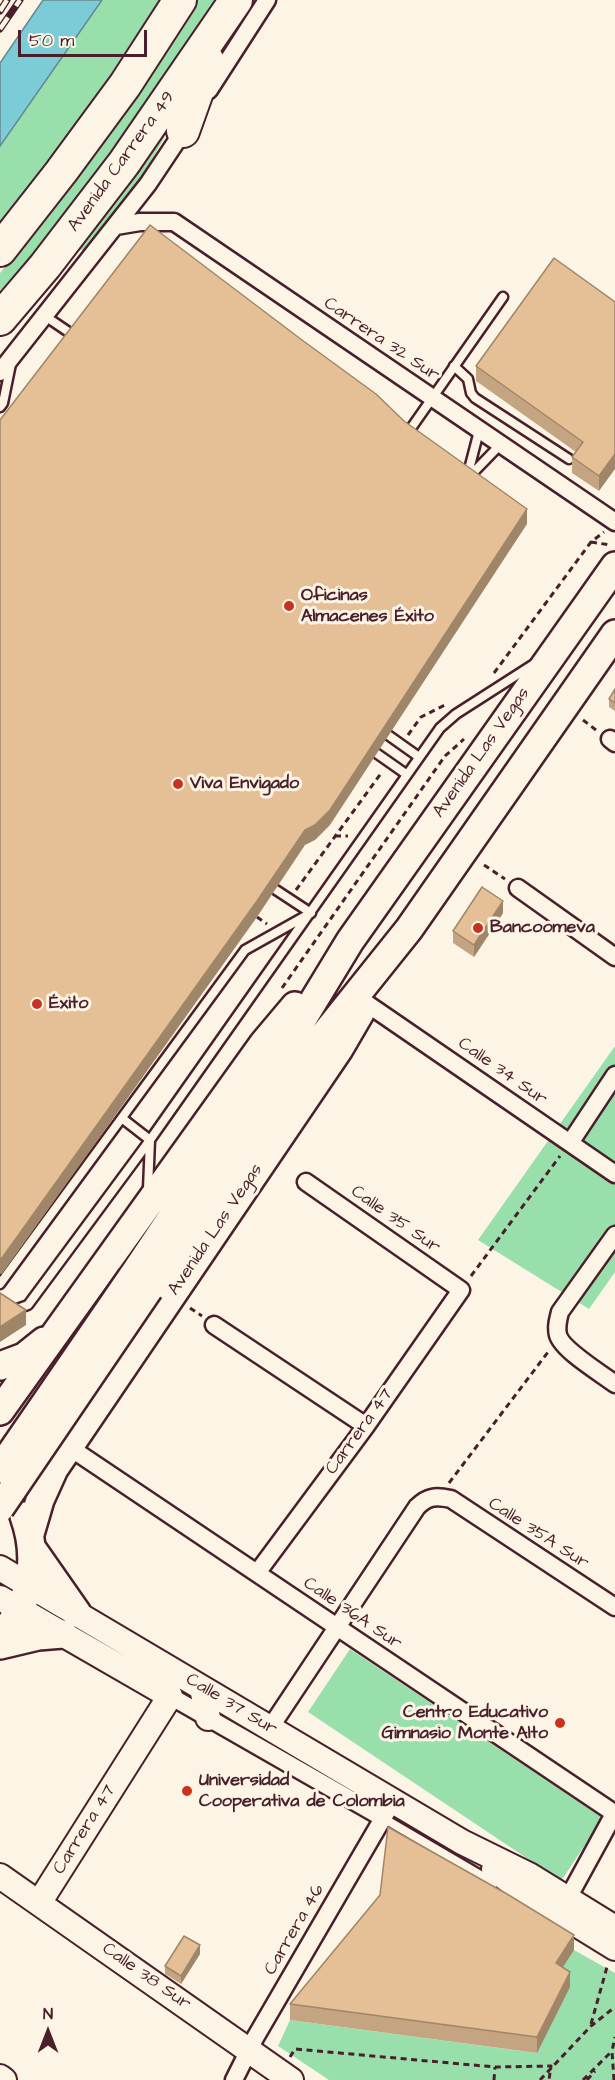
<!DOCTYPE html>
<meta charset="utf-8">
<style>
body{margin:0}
#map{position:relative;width:615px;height:2080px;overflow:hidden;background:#fcf5e5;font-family:"Architects Daughter",sans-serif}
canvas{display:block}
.north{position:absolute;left:18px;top:2002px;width:60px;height:60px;-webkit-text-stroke:4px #fcf5e5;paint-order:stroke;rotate:0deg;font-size:16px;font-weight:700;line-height:24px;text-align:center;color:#4a1f2b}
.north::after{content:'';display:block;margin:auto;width:21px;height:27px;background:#4a1f2b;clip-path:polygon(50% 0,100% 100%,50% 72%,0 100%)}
.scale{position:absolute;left:18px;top:30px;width:129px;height:27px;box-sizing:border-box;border:3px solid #4a1f2b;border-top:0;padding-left:8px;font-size:18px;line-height:21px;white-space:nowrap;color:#4a1f2b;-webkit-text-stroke:4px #fcf5e5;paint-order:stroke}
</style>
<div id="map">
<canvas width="615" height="2080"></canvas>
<div class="north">N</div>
<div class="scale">50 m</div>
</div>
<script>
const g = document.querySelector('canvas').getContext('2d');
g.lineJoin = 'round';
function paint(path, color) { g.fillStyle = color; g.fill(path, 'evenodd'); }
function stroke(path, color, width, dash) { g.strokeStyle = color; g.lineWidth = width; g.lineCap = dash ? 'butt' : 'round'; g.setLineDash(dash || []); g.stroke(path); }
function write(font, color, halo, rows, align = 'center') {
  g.font = font + ' "Architects Daughter",sans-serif'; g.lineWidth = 6; g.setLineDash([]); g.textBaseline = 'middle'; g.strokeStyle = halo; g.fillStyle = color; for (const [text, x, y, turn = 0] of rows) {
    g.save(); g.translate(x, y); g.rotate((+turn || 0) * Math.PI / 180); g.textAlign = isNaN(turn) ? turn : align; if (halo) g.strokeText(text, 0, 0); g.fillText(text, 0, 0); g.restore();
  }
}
const green = new Path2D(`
 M102,0H159L90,106L0,224V146Z
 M198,0H218L172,69L83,194L0,298V273L69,186L159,61Z
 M182,107L130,197L93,248L75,251Z
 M615,1046V1272L589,1309L478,1240Z
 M350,1649L603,1818L561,1881L308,1712Z
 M574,1950L615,1973V2080H329L278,2046L290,2020L536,2053L570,1987L556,1978Z`);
const water = new Path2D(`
 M43,0H102L0,146V63Z`);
const path = new Path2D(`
 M591,542L610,545
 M494,673L591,542L604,532
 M583,720L596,730
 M408,735L421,717L447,704
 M335,836H348
 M484,865L505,879
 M296,890L382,772
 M257,917L267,924
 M282,988L445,756L464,739
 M471,1276L560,1156
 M190,1308L202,1316
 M449,1483L548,1352
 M591,2024L607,1967
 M290,2057L295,2049L495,2067L551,2066L549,2080
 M494,2080L495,2067
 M540,2080L591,2026L615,2007
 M583,2080L612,2051
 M587,2080L595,2071
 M614,2080L612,2051L615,2037`);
const lane = new Path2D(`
 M45,316L76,337
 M454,366L468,379L471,393L475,398L569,459
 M0,407L3,403L11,364
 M407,434L503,297
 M467,477L479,431
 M467,479L500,445
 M388,735L419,757
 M376,753L406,774
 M123,1119L150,1140L148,1189
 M0,1284L245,950L311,913L276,890
 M0,1315L28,1305L150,1140L440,728L456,714L534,664
 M383,1818L494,1883`);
const street = new Path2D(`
 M209,90L267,0
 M116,226L140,222H174L615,522
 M0,372L148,184L186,127
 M610,739L615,743
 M518,888L615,957
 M366,1003L615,1174
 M570,1143L615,1075
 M615,1235L560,1312C558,1320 556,1327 558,1335C562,1350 602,1374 615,1384
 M214,1325L366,1426
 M69,1447L614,1813
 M257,1573L366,1426L461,1290L306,1182
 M170,1696L383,1818
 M270,1728L417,1507C428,1496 436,1496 451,1499L615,1607
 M567,1900L615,1812
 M234,2080L255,2038L393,1801`);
const secondary = new Path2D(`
 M0,1568L462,1842L529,1875L615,1928
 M0,1598L170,1696L39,1903
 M202,1688L208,1718
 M494,1869L521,1890L615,1948
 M0,1876L291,2080
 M0,2077L4,2080`);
const primary = new Path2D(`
 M132,1277L280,1056L350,941L615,566
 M149,1289L321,1039L409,929L615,634
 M0,1366L24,1357L44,1341
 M0,1411L263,1044L295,1006
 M30,1534L40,1500L54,1469L339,1049L360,1013
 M33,1550L77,1613
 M0,1637C31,1602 40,1561 24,1516
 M0,1645L38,1636L63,1634`);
const highway = new Path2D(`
 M183,131L208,61
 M0,250L61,172L125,85L180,0
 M0,319L45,266L124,163L236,0`);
const rail = new Path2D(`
 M0,11L7,0
 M0,29L20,0`);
const primaryBridge = new Path2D(`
 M0,1469L132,1277
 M0,1508L149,1289`);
const wall = new Path2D(`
 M615,302L599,491L572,473V457L576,452L476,381V366Z
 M615,689V711L609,707V699Z
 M503,913L474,957L453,943V931Z
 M574,1950L563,1967L570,1987L537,2053L290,2020V2004Z
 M200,1954L181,1984L165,1974V1966Z`);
const shadedWall = new Path2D(`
 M615,454V469L599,491V476Z
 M527,509V524L330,825L315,840L305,845L257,917L2,1274H0V1259L305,830Z
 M503,901V913L474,957V945Z
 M26,1310V1325L0,1342V1327Z
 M574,1935V1950L556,1978V1963Z
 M200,1945V1954L181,1984V1976Z
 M570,1972V1987L537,2053V2037Z`);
const building = new Path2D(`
 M150,225L302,340L376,394L404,421L527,509L330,810L315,825L305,830L257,901L2,1258L0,1259V420Z
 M554,258L615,302V454L599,476L572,457L583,442L476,366Z
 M615,689V703L609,699Z
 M482,887L503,901L474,945L453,931Z
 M0,1293L26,1310L0,1327Z
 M388,1827L507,1894L574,1935L556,1963L570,1972L537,2037L290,2004L380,1895Z
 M184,1936L200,1945L181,1976L165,1966Z`);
const markers = [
 [289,606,6,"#c8321e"],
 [178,784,6,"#c8321e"],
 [478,928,6,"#c8321e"],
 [37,1004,6,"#c8321e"],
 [560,1723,6,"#c8321e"],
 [187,1791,6,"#c8321e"]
];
const streetNames = [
 ["Avenida Carrera 49",122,162,-54],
 ["Carrera 32 Sur",381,340,34],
 ["Avenida Las Vegas",482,753,-55],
 ["Calle 34 Sur",502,1072,35],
 ["Calle 35 Sur",395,1220,35],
 ["Avenida Las Vegas",216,1230,-56],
 ["Carrera 47",360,1432,-54],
 ["Calle 35A Sur",538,1534,33],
 ["Calle 36A Sur",352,1614,34],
 ["Calle 37 Sur",231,1705,31],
 ["Carrera 47",85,1830,-58],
 ["Carrera 46",295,1930,-60],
 ["Calle 38 Sur",146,1977,35]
];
const poiNames = [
 ["Oficinas",301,596],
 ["Almacenes Éxito",301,617],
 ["Viva Envigado",190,784],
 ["Bancoomeva",490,928],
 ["Éxito",49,1004],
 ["Centro Educativo",548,1713,"right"],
 ["Gimnasio Monte Alto",548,1734,"right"],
 ["Universidad",199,1781],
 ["Cooperativa de Colombia",199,1802]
];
paint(green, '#99dfac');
paint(water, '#7bccd6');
stroke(water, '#678792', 1.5);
stroke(lane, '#4a1f2b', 13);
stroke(street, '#4a1f2b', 21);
stroke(secondary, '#4a1f2b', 28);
stroke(primary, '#4a1f2b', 32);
stroke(highway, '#4a1f2b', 36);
stroke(path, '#4a1f2b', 3, [6, 4.5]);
stroke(lane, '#fcf5e5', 8);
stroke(street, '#fcf5e5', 16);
stroke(secondary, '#fcf5e5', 24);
stroke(primary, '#fcf5e5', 27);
stroke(highway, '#fcf5e5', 32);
stroke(rail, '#4a1f2b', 7);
stroke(rail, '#fcf5e5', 4.5, [14]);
stroke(primaryBridge, '#4a1f2b', 32, []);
stroke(primaryBridge, '#fcf5e5', 27);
paint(wall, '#c5a481');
paint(shadedWall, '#a08669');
paint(building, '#e5bf96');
stroke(building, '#a08669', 1.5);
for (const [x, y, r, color] of markers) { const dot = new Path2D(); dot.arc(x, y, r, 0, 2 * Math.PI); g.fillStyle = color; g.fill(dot); stroke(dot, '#fcf5e5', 2); }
write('18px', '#4a1f2b', '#fcf5e5', streetNames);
write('bold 18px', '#4a1f2b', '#fcf5e5', poiNames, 'left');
</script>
